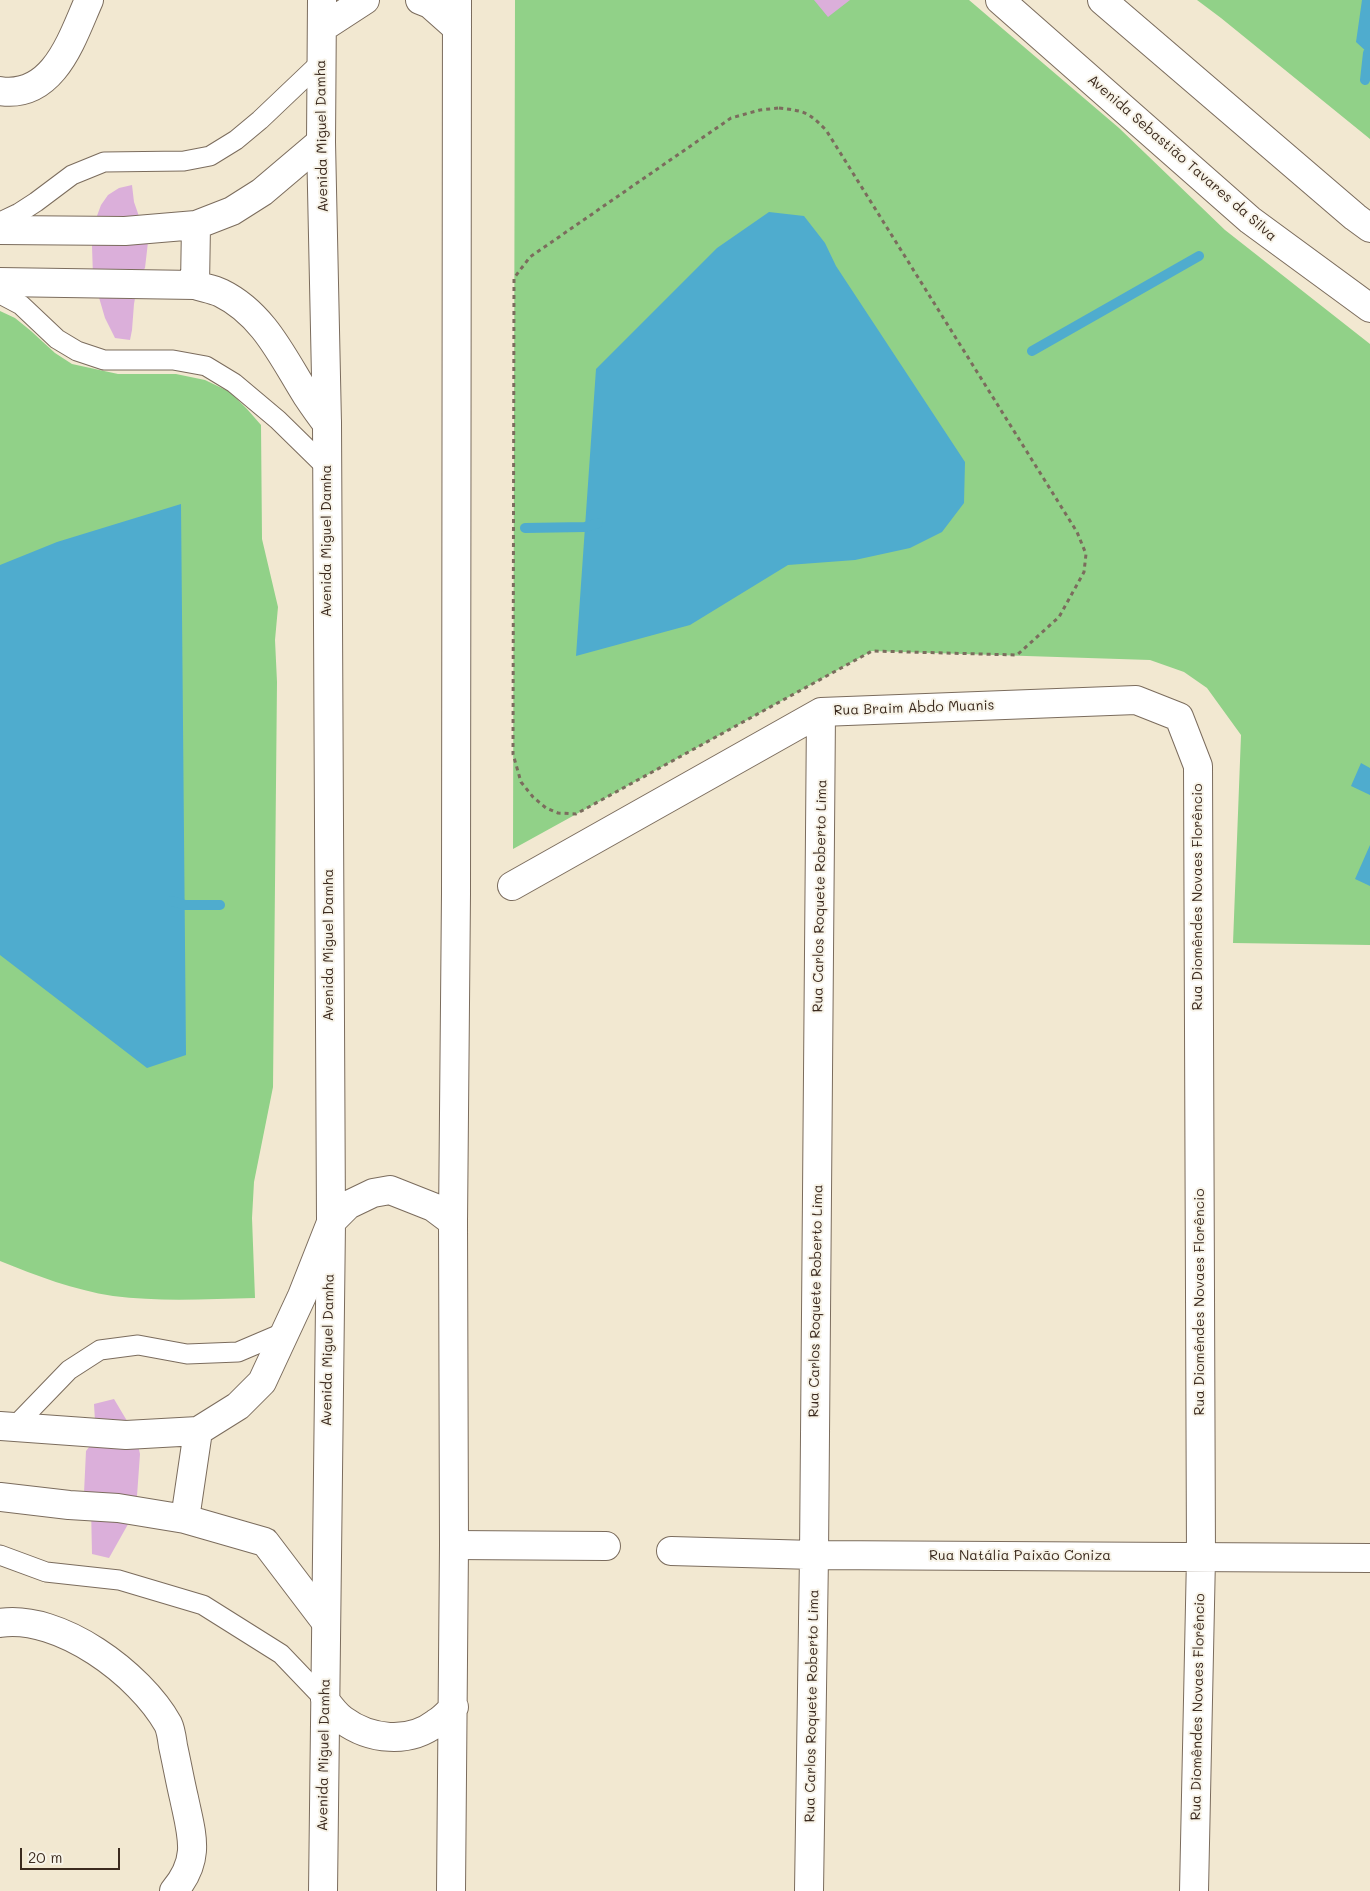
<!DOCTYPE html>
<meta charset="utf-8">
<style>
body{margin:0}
#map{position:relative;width:1370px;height:1891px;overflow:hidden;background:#f2e8d1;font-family:Mali,sans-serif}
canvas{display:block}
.scale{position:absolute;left:20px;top:1848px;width:100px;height:22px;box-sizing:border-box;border:2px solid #3b2a1e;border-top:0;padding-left:6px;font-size:15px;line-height:18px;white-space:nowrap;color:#3b2a1e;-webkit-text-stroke:4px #f7f3e8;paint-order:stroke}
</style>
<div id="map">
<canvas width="1370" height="1891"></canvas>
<div class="scale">20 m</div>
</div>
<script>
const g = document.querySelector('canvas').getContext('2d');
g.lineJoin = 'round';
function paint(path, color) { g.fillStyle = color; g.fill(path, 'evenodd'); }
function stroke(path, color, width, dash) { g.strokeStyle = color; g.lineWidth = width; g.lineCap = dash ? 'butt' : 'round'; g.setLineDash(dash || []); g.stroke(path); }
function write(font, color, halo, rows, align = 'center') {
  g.font = font + ' Mali,sans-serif'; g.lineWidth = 4; g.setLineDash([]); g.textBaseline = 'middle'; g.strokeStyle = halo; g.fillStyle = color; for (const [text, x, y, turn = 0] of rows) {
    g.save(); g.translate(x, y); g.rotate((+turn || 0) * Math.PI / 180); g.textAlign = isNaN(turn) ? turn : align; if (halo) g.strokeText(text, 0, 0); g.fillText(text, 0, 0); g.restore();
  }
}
const green = new Path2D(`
 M515,0H969L1119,128L1225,230L1370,344V945L1233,943L1241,735L1207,688L1184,672L1150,660L872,651L513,849Z
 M1197,0H1370V139L1221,18Z
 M0,311L15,318L31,331L55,353L72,364L118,374H176L205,380L230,392L247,409L261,425L262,539L278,607L275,640L277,682L273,1087L254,1182L252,1218L255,1298C208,1299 159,1302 113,1296C74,1290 37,1276 0,1261Z`);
const water = new Path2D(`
 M1362,0H1370V53H1368L1356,42Z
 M769,212L804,216L825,243L836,266L965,462L964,503L942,532L910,548L855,560L788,565L690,625L576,656L596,369L717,248Z
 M181,504L186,1055L147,1068L0,955V565L57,542Z
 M1361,763L1370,768V795L1351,786Z
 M1370,845V886L1355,879Z`);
const stream = new Path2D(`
 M1365,80L1368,53L1370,52
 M1032,351L1199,256
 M525,528L585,527L598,523
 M172,901L185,905H220`);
const building = new Path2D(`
 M814,0H850L828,17Z
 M132,185L134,202L148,242L145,268L139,275L134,304L132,330L130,340L115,338L105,318L93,277L92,246L94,224L101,205L108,195L119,188Z
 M114,1399L136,1436L140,1454L136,1510L109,1558L92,1554L91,1507L84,1493L86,1451L96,1438L94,1404Z`);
const path = new Path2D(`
 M779,108C805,111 808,112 826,130L1077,532L1086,554L1084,572L1059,617L1017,655L872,651L576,814L558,813L546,808L533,797L521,782L513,754L514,278L530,257L731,118L760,110Z`);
const lane = new Path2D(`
 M0,222L19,213L36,202L72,175L104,162L184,161L210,156L236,140L260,120L321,62
 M0,294L21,305L57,339L77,351L104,360H173L206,366L234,383L278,420L327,468
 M13,1428L69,1370L100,1350L138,1345L187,1354L238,1352L285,1332
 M0,1555L46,1572L119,1580L203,1605L281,1654L325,1700`);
const street = new Path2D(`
 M0,91C54,99 72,38 89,0
 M0,230L125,231L196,225L232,211L262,192L321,142
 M0,282L195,285C204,288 213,289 221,293C264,314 283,358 307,396C313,405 320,415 327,424
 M195,285L196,225
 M512,886L821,712L1136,700L1179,717L1198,766L1201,1557L1194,1891
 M0,1426L126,1435L198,1431L238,1406L262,1382L302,1296L330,1225
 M0,1497L69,1505L118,1508L185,1519L265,1542L325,1621
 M185,1519L198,1431
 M454,1545L606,1546
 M671,1551L814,1555L1370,1558
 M0,1623C60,1614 140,1674 168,1724C171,1730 172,1739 173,1746C177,1764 180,1781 184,1798C192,1836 201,1859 174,1891
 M809,1891L814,1555L821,712`);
const secondary = new Path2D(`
 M1000,0L1250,220L1370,308
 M1102,0L1355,217L1370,228`);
const primary = new Path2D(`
 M322,0L321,142L327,424L331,1222L323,1891
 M420,0L430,4L457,28
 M322,28L365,0
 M331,1222L348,1205L373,1193L390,1190L433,1207L453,1222
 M325,1700C330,1707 336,1715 343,1720C370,1740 409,1744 436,1723C443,1719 448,1713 454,1707
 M451,1891L454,1545L453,1222L456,894L457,0`);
const streetNames = [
 ["Avenida Miguel Damha",322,136,-91],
 ["Avenida Sebastião Tavares da Silva",1182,158,41],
 ["Avenida Miguel Damha",327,541,-90],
 ["Rua Braim Abdo Muanis",914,708,-2],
 ["Rua Carlos Roquete Roberto Lima",820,896,-89],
 ["Rua Diomêndes Novaes Florêncio",1198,897,-90],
 ["Avenida Miguel Damha",329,945,-90],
 ["Rua Carlos Roquete Roberto Lima",816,1301,-89],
 ["Rua Diomêndes Novaes Florêncio",1200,1302,-90],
 ["Avenida Miguel Damha",328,1350,-89],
 ["Rua Natália Paixão Coniza",1020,1556],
 ["Rua Carlos Roquete Roberto Lima",812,1706,-89],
 ["Rua Diomêndes Novaes Florêncio",1198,1707,-89],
 ["Avenida Miguel Damha",324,1755,-89]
];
paint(green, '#91d188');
paint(water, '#4facce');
stroke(stream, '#4facce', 10);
paint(building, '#dbafda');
stroke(lane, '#7b6c5d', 21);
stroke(street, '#7b6c5d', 30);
stroke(secondary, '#7b6c5d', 30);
stroke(primary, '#7b6c5d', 30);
stroke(path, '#7b6c5d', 3, [4, 4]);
stroke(lane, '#fff', 19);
stroke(street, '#fff', 28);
stroke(secondary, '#fff', 28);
stroke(primary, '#fff', 28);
write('14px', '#3b2a1e', '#f7f3e8', streetNames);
</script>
